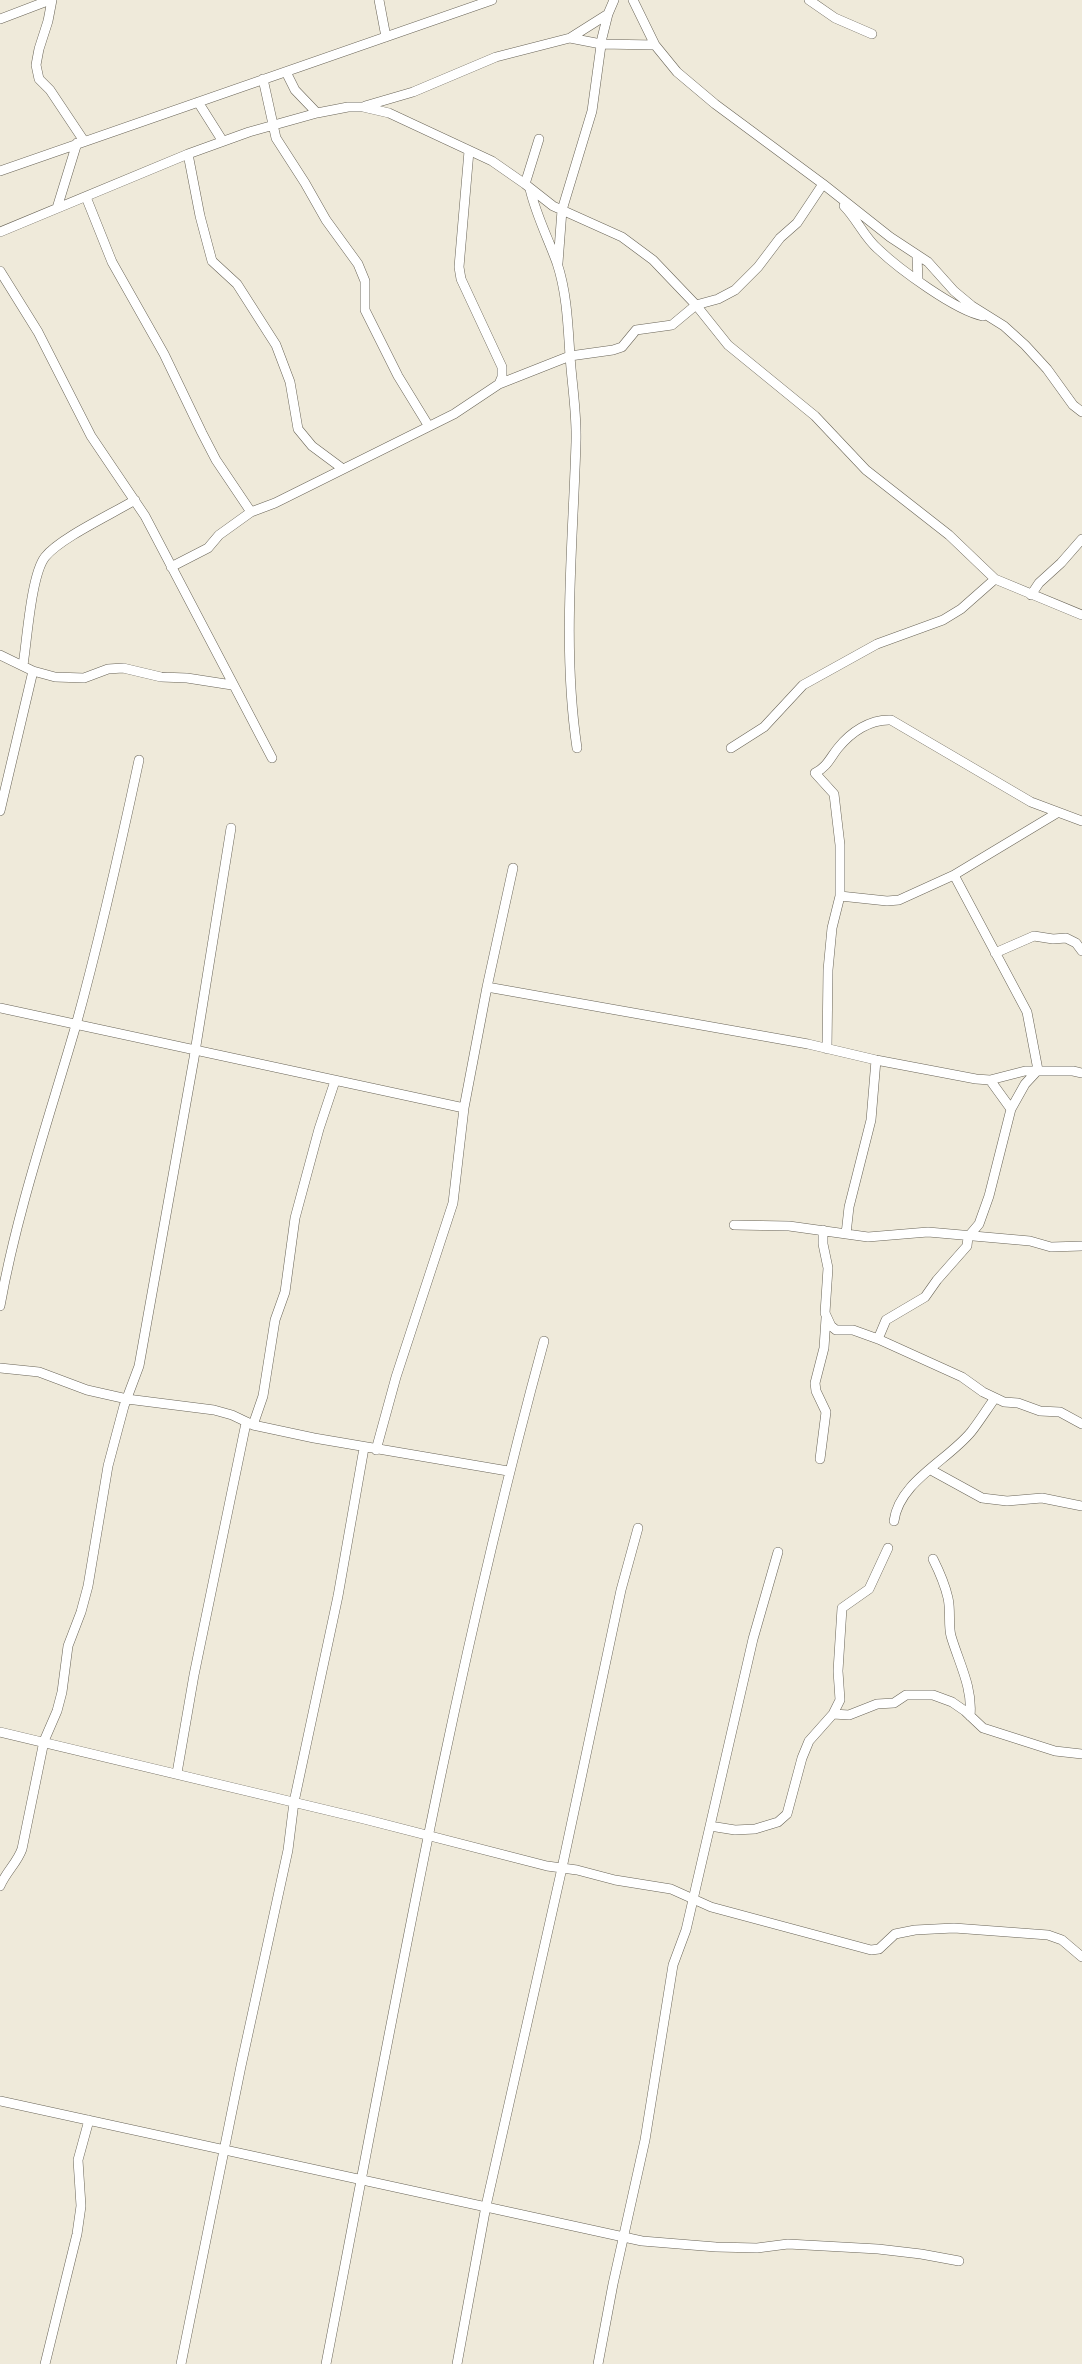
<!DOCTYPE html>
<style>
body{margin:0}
canvas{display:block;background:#efeada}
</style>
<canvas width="1082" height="2364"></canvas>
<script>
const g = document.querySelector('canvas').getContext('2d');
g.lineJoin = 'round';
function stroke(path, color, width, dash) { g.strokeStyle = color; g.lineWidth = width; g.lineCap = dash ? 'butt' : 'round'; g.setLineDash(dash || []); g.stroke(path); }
const minor = new Path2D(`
 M52,0L48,21L39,49L36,65L39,79L50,90L84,141
 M379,0L386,37
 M633,0L655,45L677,72L715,104L823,184L890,237L928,262L954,291L972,306L1004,326L1025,345L1047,369L1073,405L1082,412
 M809,0L835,18L872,34
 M0,19L50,0
 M570,38L601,44L655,45
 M286,72L295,90L317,113
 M263,79L276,138L305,183L326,220L358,264L365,281V310L398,376L428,425
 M198,102L222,140
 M365,106L413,92L496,57L570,38L608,14
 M469,151L459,267L461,279L502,367V377L499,384
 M188,154L200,216L212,261L237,284L276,345L290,382L298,429L312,446L343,469
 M0,171L492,0
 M525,184L539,139
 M86,197L112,262L164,354L202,433L216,460L251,512
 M844,206C857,219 864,237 878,249C899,269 956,311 983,316
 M57,208L77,143
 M0,232L188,154L249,132L317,113L348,107H363L389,113L492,161L525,184L553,206L622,237L653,260L696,305L728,345L815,416L866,470L949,535L995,579L1082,615
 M917,257L918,280
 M558,263L562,210L592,111L602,38L608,14L614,0
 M0,271L38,332L91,436L145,516L272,758
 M171,567L208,548L219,535L251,512L275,503L454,414L499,384L570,356C568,326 567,293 557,263C548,238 536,215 530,189
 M1031,595L1039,583L1061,563L1082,539
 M0,655L33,671L55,677L84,678L108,669L123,668L161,677L187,678L232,685
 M23,665C27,641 31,575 45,557C60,538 112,514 135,500
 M577,748C562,647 573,544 576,442C577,414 572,385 570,356L613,350L622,347L636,330L672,325L696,305L718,299L735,290L758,267L780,238L797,223L823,184
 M731,748L764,727L803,685L877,644L943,620L961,609L995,579
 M0,811L33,671
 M840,896L887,901L899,900L954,875L1057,813
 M995,953L1034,936L1053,939L1066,938L1076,943L1082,951
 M487,987L808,1044L876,1060L976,1079L990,1080L1025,1071H1073L1082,1073
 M0,1008L464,1108
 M827,1049L828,970L832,928L840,896V845L834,794L815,773C827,767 830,758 838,748C851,732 870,719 891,720L1031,802L1082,821
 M990,1080L1011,1109
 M734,1225L789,1226L868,1237L928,1232L1030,1241L1051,1247L1082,1246
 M823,1230V1244L828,1268L825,1313L831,1326L836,1330H853L878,1339L962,1377L983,1392L1004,1402L1018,1403L1040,1411L1060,1412L1082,1424
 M846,1234L849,1207L871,1120L876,1060
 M0,1306C17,1211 49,1118 76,1025C100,938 120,849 139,760
 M878,1339L886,1320L925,1297L937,1280L967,1246L968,1237L979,1224L989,1196L1011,1109L1025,1084L1038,1070L1027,1012L954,875
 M0,1368L39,1372L87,1390L127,1399L214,1410L232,1415L253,1425L314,1438L508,1471
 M253,1425L263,1396L275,1320L285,1292L295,1218L319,1129L335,1081
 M376,1450L396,1377L453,1203L464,1108L487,987L513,868
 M820,1459L826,1412L816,1391L815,1383L824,1348L826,1318
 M931,1470L982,1498L1007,1501L1042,1498L1082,1506
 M894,1521C899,1482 947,1461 971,1432C979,1422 987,1409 995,1398
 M933,1559C939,1571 945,1585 948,1598C951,1611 948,1624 951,1636C959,1663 973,1688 970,1716
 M833,1714L849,1715L877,1704L894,1703L906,1695H933L952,1702L965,1711L983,1728L1055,1751L1082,1754
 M0,1732L364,1819L547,1866L577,1870L615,1880L671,1889L711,1907L871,1950L879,1949L895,1934L915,1930L954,1928L1048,1935L1062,1940L1082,1957
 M177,1773L194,1675L246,1423
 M710,1826L753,1639L778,1552
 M0,1886C6,1872 17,1863 22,1849L44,1741L57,1711L62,1692L68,1646L81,1612L88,1586L108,1466L124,1406L139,1366L194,1058L231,828
 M0,2101L642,2241L716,2247L757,2248L788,2244L878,2249L921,2254L959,2261
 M45,2364L77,2234L81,2206L78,2160L89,2120
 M181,2364L241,2066L288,1850L294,1802L338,1596L364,1448
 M326,2364C392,2022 452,1678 544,1341
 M457,2364L486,2206L562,1868L621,1590L638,1528
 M598,2364L613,2284L645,2140L673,1965L686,1930L710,1826L735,1830L755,1829L778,1822L787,1814L802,1758L809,1741L833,1714L840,1700L838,1671L842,1608L869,1589L888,1548`);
stroke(minor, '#696457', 10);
stroke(minor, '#fff', 9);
</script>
